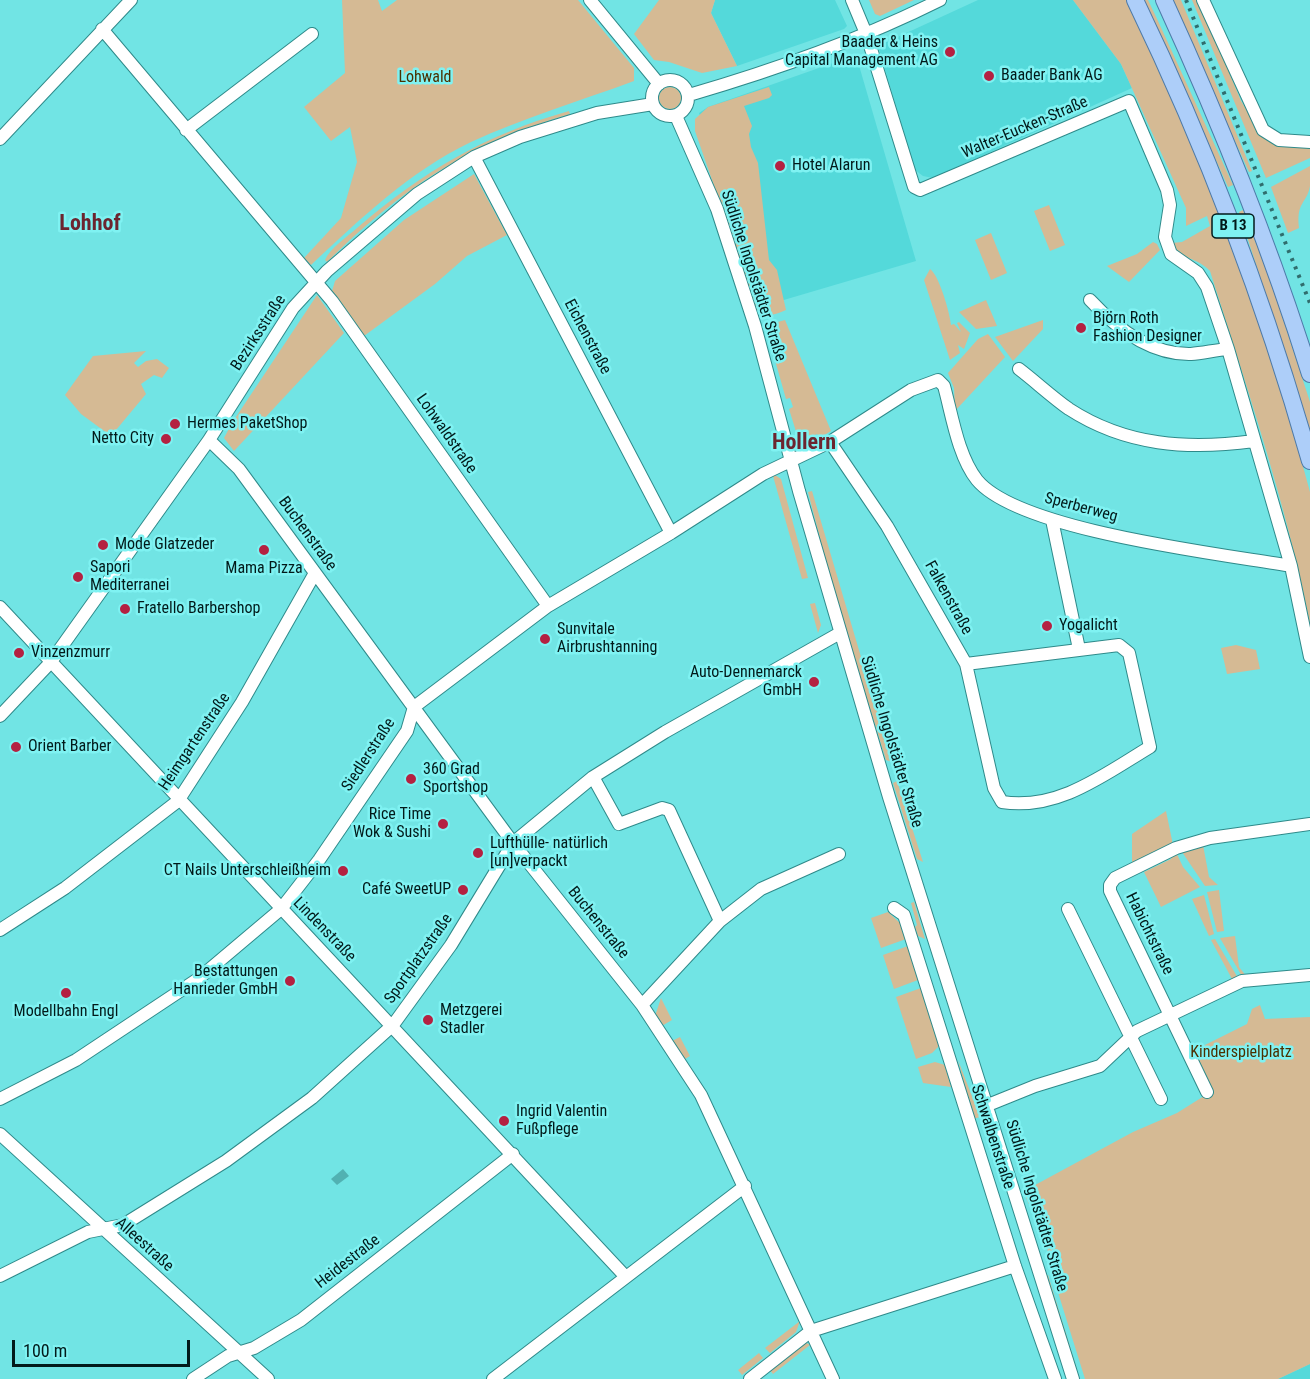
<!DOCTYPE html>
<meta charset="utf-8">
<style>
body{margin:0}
#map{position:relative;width:1310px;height:1379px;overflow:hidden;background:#71e4e4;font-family:"Roboto Condensed",sans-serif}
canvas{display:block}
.scale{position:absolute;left:12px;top:1340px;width:178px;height:27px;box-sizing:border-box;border:3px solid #021a1a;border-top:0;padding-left:8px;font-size:18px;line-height:21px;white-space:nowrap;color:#021a1a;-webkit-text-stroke:4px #7ff2f2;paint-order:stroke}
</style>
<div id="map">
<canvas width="1310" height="1379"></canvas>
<div class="scale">100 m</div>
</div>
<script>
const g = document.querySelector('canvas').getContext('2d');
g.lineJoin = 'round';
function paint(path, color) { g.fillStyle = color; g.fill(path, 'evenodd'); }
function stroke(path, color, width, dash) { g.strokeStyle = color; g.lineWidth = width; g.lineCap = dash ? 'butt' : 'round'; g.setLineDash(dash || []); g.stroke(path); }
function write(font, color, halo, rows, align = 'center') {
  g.font = font + ' "Roboto Condensed",sans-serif'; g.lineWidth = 5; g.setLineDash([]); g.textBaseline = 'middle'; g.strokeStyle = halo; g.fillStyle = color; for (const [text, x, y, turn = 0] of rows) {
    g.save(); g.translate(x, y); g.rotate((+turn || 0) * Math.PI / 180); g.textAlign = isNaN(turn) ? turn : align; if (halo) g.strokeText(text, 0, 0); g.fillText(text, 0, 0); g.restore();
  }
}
const built = new Path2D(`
 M715,0H835L847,26L844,29L737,66L711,13Z
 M978,0H1073L1121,64L1132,88L933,178L923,176L915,170L878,46Z
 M853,56L858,62L916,261L760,307L699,113L708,107Z
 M1310,1364V1379H1278Z`);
const green = new Path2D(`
 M342,0H378L382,11L397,0H578L634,68V81C580,101 523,118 471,142C410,171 359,220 311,265L304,258L341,218L357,162L350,127L331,141L304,107L345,73Z
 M659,0H715L711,13L737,66L702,73L669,62L654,60L634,34Z
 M869,0H914L880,16L875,14Z
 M1073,0H1127L1195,151L1260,323L1290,419L1310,492V624C1286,503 1247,388 1210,271C1197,257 1181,260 1172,243L1182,242L1210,226L1207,216L1186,226V208L1121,64Z
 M1144,0H1148L1158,21L1233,185L1228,187Z
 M1171,0H1181L1252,171L1249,172Z
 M1192,0H1199L1241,101L1265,139L1286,147L1310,146V158L1266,178Z
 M659 98a11 11 0 1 1 22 0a11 11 0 1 1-22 0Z
 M769,87L772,95L769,98L744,106L752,126L749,134L751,147L758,163L769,260L777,270L786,310C774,315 768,318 757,310L695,131V119L708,107Z
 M569,111L570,114C469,143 401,189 327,262L325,260C330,248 347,237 357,228C424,171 484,135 569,111Z
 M1310,166C1310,173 1310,180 1310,186C1307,204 1296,201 1299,228L1288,233L1271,187Z
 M474,174L507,235L467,256L435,284L364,336L332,291L335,281L404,220Z
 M1049,205L1065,245L1050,251L1034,211Z
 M1243,210L1270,279L1310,402V431L1239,212Z
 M991,233L1007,273L991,280L975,240Z
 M1153,242L1157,244L1160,250L1129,282L1107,266L1137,254Z
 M930,269C939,275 950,313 951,325L954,324L961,332L957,323L959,322L970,333L964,349L958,345L960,353L950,360L924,280Z
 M317,295L344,333L234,451L224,438L232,423Z
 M986,300L997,326L976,329L959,312Z
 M785,320L831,431L820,438L817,434L808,439L810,443L808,445L799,441L789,409L793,407L790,398L786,399L767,332L774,323Z
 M1043,320V329L1013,361L995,337Z
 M988,334L1005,357L955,411L954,388L948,373L978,339Z
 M146,351L134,363L138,367L146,361L157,359L169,368L162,378L154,375L141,384L146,394L111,436L81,414L65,395L93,356Z
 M775,475L781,479L808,578L802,579L773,476Z
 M812,491L892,762L886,760L834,592L808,492Z
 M815,603L821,625L818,633L810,604Z
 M1236,645L1256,650L1260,669L1227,674L1221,648Z
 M897,781L923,862L917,859L893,783Z
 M1166,811L1173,845L1132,865V834Z
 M1203,845L1209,877L1218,885L1205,886L1180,849Z
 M1176,852L1183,867L1200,887L1161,907L1144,872L1171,859L1172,854Z
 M1219,890L1224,931L1217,932L1207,892Z
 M1204,895L1214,934L1209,936L1192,899Z
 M914,902L925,939L918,936L915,927L917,925L911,903Z
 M888,912L901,924L906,939L881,948L871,918Z
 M1235,936L1239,967L1247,977L1243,978L1220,938Z
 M1215,939L1238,978L1232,979L1211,940Z
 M908,946L918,980L894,989L883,955Z
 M921,988L939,1046L932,1053L916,1059L896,997Z
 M661,998L672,1020L660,1027L655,1016Z
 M1260,1005L1265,1019L1310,1017V1364L1278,1379H1085L1047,1257C1052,1235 1029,1211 1024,1191L1133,1132L1177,1113L1212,1091L1191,1052L1247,1024L1252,1009Z
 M680,1037L690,1056L685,1059L672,1041Z
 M958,1060L980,1117L973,1119Z
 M935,1062L945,1065L951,1087L923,1083L918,1067Z
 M1048,1275L1080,1379L1046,1276Z
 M800,1321L796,1332L770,1353L765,1348Z
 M805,1342L810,1345L773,1374L768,1368Z
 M759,1353L763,1358L742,1375L738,1370Z`);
const water = new Path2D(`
 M343,1169L349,1176L337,1185L331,1179Z`);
const minor = new Path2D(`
 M590,0L659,84
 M852,0L867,36L914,187L920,190L1129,101L1167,190L1170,205L1165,237L1171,254L1198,273L1207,287L1228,349L1291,566L1310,657
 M1203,0L1263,130L1279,140L1310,142
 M102,29L332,301L548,606
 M652 98a18 18 0 1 1 36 0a18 18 0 1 1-36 0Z
 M689,95C775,70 860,40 940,0
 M676,116L717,209L755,326L799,491L889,797L1073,1379
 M186,130L312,34
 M0,139L131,0
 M474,157L671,533
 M1090,300C1115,327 1150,355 1191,354C1203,353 1216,350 1228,349
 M1019,369C1036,382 1052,397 1069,409C1126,446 1188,450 1254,441
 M209,440L239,469L513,843L642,1005L701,1095L833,1379
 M830,442L887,526L966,664L994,788L1002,802C1058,811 1105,774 1150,747L1129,653L1119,645L966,664
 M1052,520L1079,649
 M0,607L625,1276
 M0,716L50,663L209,440L293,308L327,271L417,194L474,157L520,137L597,113L653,104
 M593,777L619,824L662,808L669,810L720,921
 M894,908L904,915L1015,1266L1055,1379
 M1068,909L1161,1099
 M0,930L65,888L178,801L242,702L315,573
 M642,1005L720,921L761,889L839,854
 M1207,1092L1110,891V885L1115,878L1176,848L1210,838L1310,824
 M0,1099L76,1060L198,979L281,909L319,860L407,731L414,707L548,606L671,533L763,474L830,442L911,390L938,380L944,386C952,415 958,456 977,480C1019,531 1222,554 1291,566
 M988,1105L1035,1086L1100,1066L1137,1031L1242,981L1310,975
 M0,1134L268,1379
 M0,1276L88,1232L123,1225L226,1161L312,1098L393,1025L451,945L513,843L593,777L665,732L840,633
 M193,1379L228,1356L254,1348L301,1320L513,1154
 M493,1379L745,1186
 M750,1379L811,1331L1015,1266`);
const major = new Path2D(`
 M1135,0C1207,149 1265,302 1310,461
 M1164,0C1220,122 1270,246 1310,374`);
const rail = new Path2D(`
 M1186,0L1310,303`);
const markers = [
 [950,52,6,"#b42141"],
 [989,76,6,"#b42141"],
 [780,166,6,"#b42141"],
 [1081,328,6,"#b42141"],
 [175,424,6,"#b42141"],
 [166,439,6,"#b42141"],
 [103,545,6,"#b42141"],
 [264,550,6,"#b42141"],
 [78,577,6,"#b42141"],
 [125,609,6,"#b42141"],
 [1047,626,6,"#b42141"],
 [545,639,6,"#b42141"],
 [19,653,6,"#b42141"],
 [814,682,6,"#b42141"],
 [16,747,6,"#b42141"],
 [411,779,6,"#b42141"],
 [443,824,6,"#b42141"],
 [478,853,6,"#b42141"],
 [343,871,6,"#b42141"],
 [463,890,6,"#b42141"],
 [290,981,6,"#b42141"],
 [66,993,6,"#b42141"],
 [428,1020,6,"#b42141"],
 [504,1121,6,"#b42141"]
];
const shields = [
 [1233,226,42]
];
const shieldNames = [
 ["B 13",1233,226]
];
const poiNames = [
 ["Baader & Heins",938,43,"right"],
 ["Capital Management AG",938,61,"right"],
 ["Baader Bank AG",1001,76],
 ["Hotel Alarun",792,166],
 ["Björn Roth",1093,319],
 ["Fashion Designer",1093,337],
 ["Hermes PaketShop",187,424],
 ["Netto City",154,439,"right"],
 ["Mode Glatzeder",115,545],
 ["Sapori",90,568],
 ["Mediterranei",90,586],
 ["Mama Pizza",264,569,"center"],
 ["Fratello Barbershop",137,609],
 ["Yogalicht",1059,626],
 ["Sunvitale",557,630],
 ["Airbrushtanning",557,648],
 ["Vinzenzmurr",31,653],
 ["Auto-Dennemarck",802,673,"right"],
 ["GmbH",802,691,"right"],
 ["Orient Barber",28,747],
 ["360 Grad",423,770],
 ["Sportshop",423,788],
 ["Rice Time",431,815,"right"],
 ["Wok & Sushi",431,833,"right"],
 ["Lufthülle- natürlich",490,844],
 ["[un]verpackt",490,862],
 ["CT Nails Unterschleißheim",331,871,"right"],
 ["Café SweetUP",451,890,"right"],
 ["Bestattungen",278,972,"right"],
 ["Hanrieder GmbH",278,990,"right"],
 ["Metzgerei",440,1011],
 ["Stadler",440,1029],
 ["Modellbahn Engl",66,1012,"center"],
 ["Ingrid Valentin",516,1112],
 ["Fußpflege",516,1130]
];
const parkNames = [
 ["Lohwald",425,78],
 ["Kinderspielplatz",1241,1053]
];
const streetNames = [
 ["Walter-Eucken-Straße",1025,128,-23],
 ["Südliche Ingolstädter Straße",753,276,72],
 ["Bezirksstraße",259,333,-57],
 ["Eichenstraße",587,337,62],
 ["Lohwaldstraße",446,434,55],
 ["Sperberweg",1081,508,15],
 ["Buchenstraße",307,534,54],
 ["Falkenstraße",948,598,61],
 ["Heimgartenstraße",195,742,-56],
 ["Südliche Ingolstädter Straße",891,742,73],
 ["Siedlerstraße",369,755,-57],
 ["Buchenstraße",598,923,51],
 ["Lindenstraße",324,930,46],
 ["Habichtstraße",1149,934,64],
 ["Sportplatzstraße",419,959,-55],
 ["Schwalbenstraße",992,1137,72],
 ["Südliche Ingolstädter Straße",1036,1206,73],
 ["Alleestraße",144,1245,42],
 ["Heidestraße",348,1262,-38]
];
const districtNames = [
 ["Lohhof",90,224],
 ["Hollern",804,443]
];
paint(built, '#54d9da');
paint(green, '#d5ba94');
paint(water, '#51b1b2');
stroke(minor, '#2f8a8a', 14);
stroke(major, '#4d7aa8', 18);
stroke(minor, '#fff', 12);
stroke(major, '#adcef9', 16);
stroke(rail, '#306d6d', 4, [3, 6]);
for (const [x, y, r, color] of markers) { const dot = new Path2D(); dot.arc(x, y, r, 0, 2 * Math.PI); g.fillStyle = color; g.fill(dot); stroke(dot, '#7ff2f2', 2); }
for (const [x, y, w] of shields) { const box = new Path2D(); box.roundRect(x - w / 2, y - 12, w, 24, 4.5); g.fillStyle = '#7ff2f2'; g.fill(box); stroke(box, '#021a1a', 1.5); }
write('bold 15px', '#021a1a', null, shieldNames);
write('16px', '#021a1a', '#7ff2f2', poiNames, 'left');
write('16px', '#4b3000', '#7ff2f2', parkNames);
write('16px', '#021a1a', '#7ff2f2', streetNames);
write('bold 22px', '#6c252f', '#7ff2f2', districtNames);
</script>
